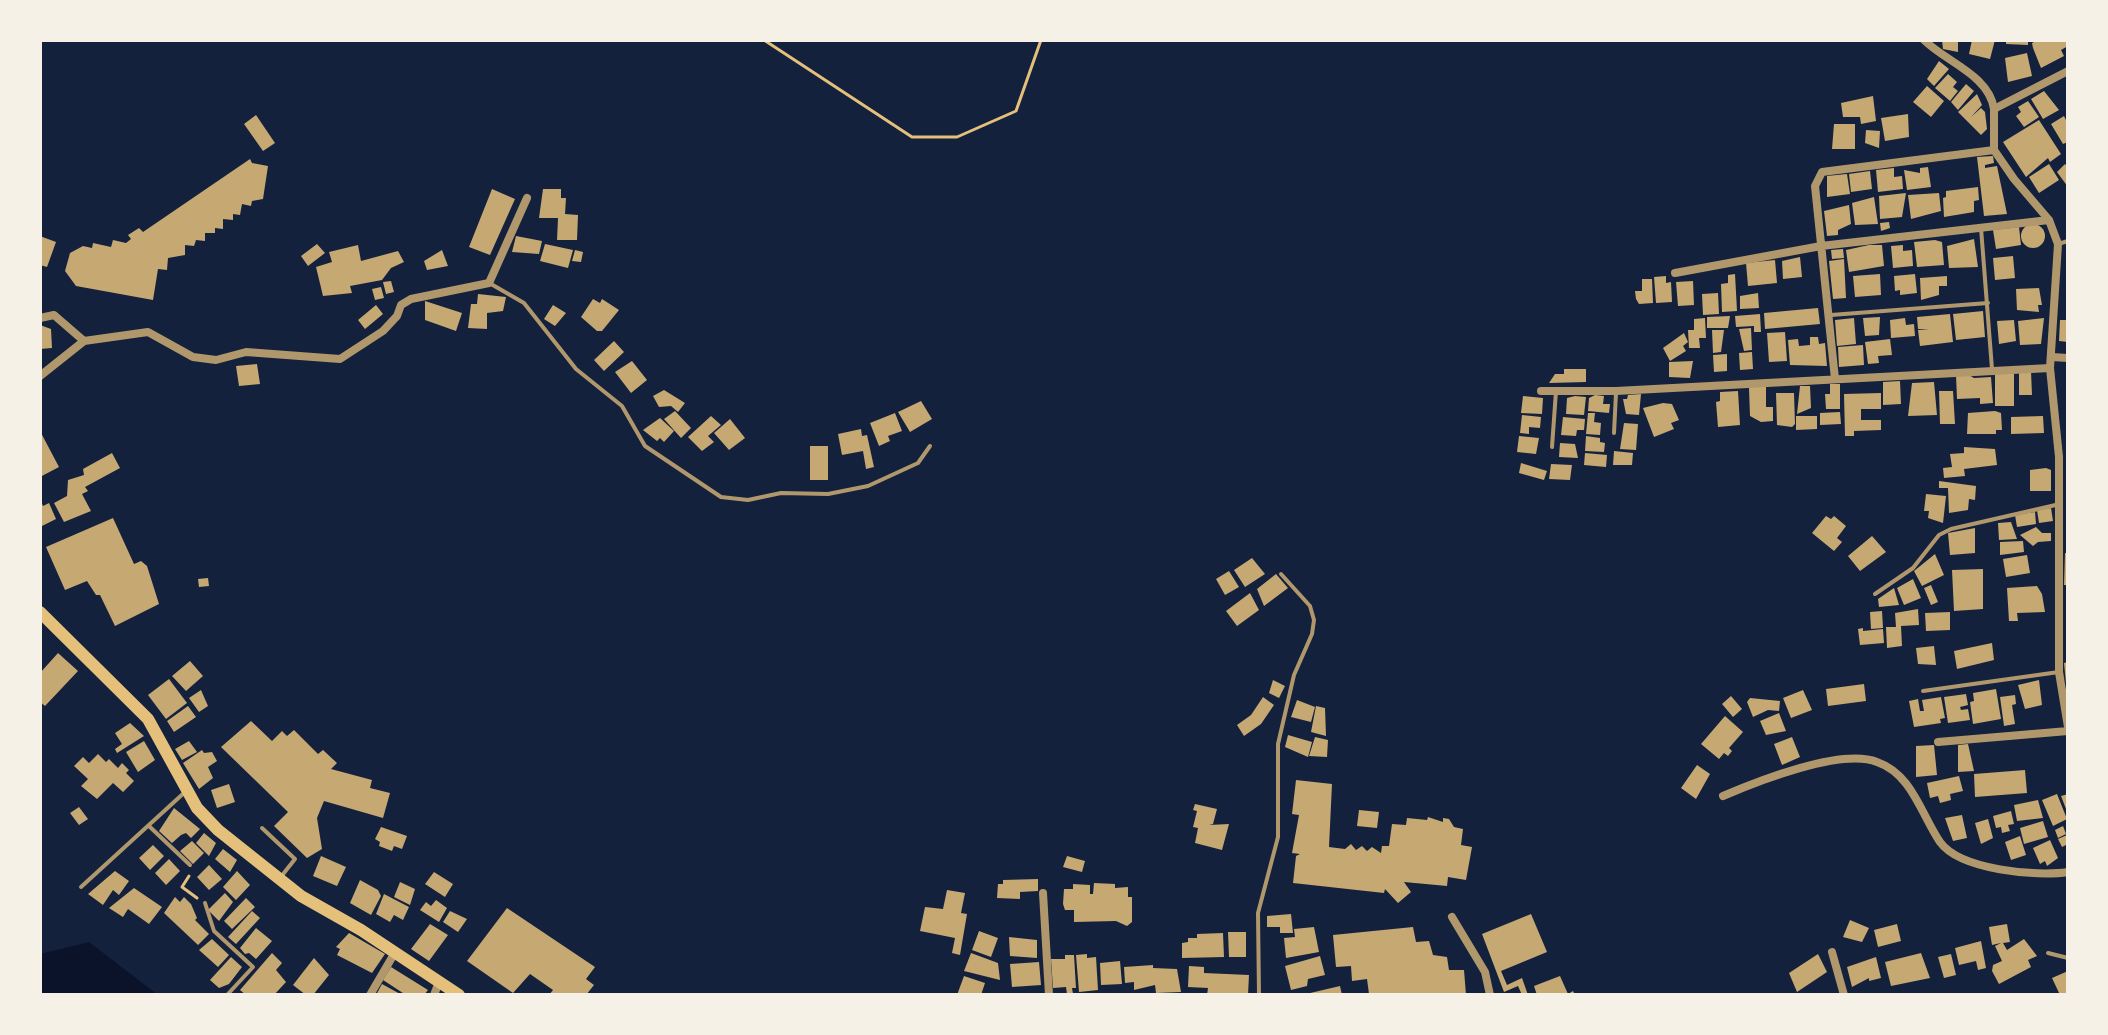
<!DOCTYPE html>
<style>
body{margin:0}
#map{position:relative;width:2108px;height:1035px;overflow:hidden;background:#14213d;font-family:"Noto Sans",sans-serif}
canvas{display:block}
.frame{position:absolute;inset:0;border:42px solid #f6f1e7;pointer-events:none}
</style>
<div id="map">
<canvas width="2108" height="1035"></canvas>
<div class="frame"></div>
</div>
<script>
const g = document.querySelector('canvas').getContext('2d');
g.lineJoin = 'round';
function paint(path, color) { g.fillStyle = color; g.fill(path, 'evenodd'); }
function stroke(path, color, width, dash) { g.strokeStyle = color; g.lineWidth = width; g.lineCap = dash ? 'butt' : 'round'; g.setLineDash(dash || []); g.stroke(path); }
const water = new Path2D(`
 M89,942L158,995H40V954Z`);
const building = new Path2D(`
 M1942,40H1958V52L1943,49Z
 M1972,40H1995L1990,59L1969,54Z
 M2006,40H2028V45L2006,44Z
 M2038,40H2066L2068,46L2061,50L2064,56L2041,68L2033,48L2032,43Z
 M2027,53L2032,76L2008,82L2005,58Z
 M1939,61L1949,69L1934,86L1927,79Z
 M1948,74L1957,82L1953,87L1958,91L1950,101L1935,88Z
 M1966,84L1974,91L1958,110L1951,102Z
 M1927,86L1944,101L1931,117L1913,102Z
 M2044,91L2059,110L2043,119L2031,99Z
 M1977,94L1982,105L1971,117L1981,108L1985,112L1987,129L1981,135L1958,112Z
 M1873,96L1876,121L1861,124L1860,117H1843L1841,103Z
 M2028,101L2039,117L2024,127L2016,116L2021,112L2018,107Z
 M1908,114L1909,137L1885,141L1881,118Z
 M256,115L275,143L263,151L244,124Z
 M2064,116L2068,124V142L2063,144L2051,124Z
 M2039,120L2061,154L2050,162L2048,158L2026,177L2003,142Z
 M1834,124H1855V149H1832Z
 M1866,130L1880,131L1879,148L1865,143Z
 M1993,156L1994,163L1985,165V168L1997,166L2007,214L1984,216L1977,157Z
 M250,159L252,163L268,166L263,199L252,201L251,206L242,204L240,215L233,214V220L223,219V229L215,228V233H205V241L196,240L194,246L185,245V255L168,258L167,270L158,269L153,300L76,286L65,271L70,253L83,246L92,248L93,243L111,247L113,240L126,243L131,239L128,235L139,228L143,232Z
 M2049,164L2059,180L2039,193L2029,177Z
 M2065,164L2068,168V187L2057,172Z
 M1928,167L1931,187L1907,190L1904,170L1920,173V168Z
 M1894,168V177L1902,176L1903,189L1878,192L1876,170Z
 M1870,171L1872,189L1851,192L1849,174Z
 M1847,174L1850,194L1827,197V176Z
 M1978,187L1979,200L1974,201V212L1944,217L1943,198L1946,197V191Z
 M492,189L515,199L490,255L469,247Z
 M543,189H561V198H566L565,214L578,215L577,240H557L558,218H539Z
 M1906,193L1902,217L1880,219L1879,196Z
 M1939,193L1941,211L1911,219L1908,195Z
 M1874,197L1878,224L1855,225L1852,203Z
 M1849,205L1851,224L1838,230V235L1827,236L1824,211Z
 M1889,222L1890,228L1881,231L1880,223Z
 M2021 236a12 12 0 1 1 24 0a12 12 0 1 1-24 0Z
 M2019,227L2021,245L1996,249L1993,230Z
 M40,236L56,242L47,267L40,265Z
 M516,236L542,241L539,254L512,252Z
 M1974,239L1978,267L1949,268L1947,246Z
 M1935,240L1942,242L1944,265L1917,267L1914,242Z
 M317,244L325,253L308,266L301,256Z
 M545,244L573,250L568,268L540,261Z
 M358,245L361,261L398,251L404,262L391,268L382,280L350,286L352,293L323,296L316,267L332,262L329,252Z
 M1869,245H1882L1884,266L1849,272L1846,250Z
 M1903,245V251L1912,250L1913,266L1893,268L1891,246Z
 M1843,249L1844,258L1832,259L1831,250Z
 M442,250L448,266L427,270L424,261Z
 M575,250L583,252L581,262L572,261Z
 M2013,256L2015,278L1995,280L1993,258Z
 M1800,257L1802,277L1783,279L1782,261Z
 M1844,259L1846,298L1833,299L1829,261Z
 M1775,260L1777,283L1748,286L1746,263Z
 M1735,274L1737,311L1722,312L1721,284L1728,283V275Z
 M1880,274L1881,295L1855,297L1853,276Z
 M1915,274L1917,293L1900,295V290L1895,291L1894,276Z
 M1666,276V283L1671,282L1672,302L1656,303L1654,277Z
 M1947,276V286H1939V295L1921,300L1920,278Z
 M1642,279H1652L1653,303L1639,304L1636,299L1635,291H1642Z
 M391,281L394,292L386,294L383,282Z
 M1693,281L1694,305L1678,306L1676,282Z
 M381,287L384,298L375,300L372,289Z
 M2039,288L2042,305H2038L2039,312L2017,310L2016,289Z
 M1718,293L1719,314L1703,315L1702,294Z
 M1758,293L1759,308L1740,309V296Z
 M478,294L506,297L503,311L487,313V329L468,328L471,304H477Z
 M593,299L600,303L602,299L619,310L602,331H597L581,317Z
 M425,301L462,313L456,331L425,320Z
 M376,305L383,314L365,329L358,320Z
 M553,305L566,313L555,326L544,319Z
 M1818,308L1820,324L1765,329L1764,313Z
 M1983,311L1985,337L1956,340L1953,314Z
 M1760,314L1761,332H1754V326L1736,327L1735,316Z
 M1950,314L1953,342L1920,346L1918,330L1929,329H1918L1917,317Z
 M1730,316L1728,328H1707V317Z
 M1880,317L1879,335L1865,336L1863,318Z
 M1705,318L1706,338H1699L1700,348H1689L1688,330H1694V319Z
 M1854,318L1856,344L1837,346L1835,320Z
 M1905,318L1906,325L1914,324L1915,336L1891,338L1890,320Z
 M2044,318L2041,344L2020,345L2018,321Z
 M2014,320L2016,341L1999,344L1997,321Z
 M2060,320H2068V342L2059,341Z
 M40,325L51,329L52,348L40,349Z
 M1751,328L1752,350L1744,351L1739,329Z
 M1712,330H1724L1721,352L1713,353Z
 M1785,332L1787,361L1769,362L1767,333Z
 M1684,333L1688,342L1683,346L1686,351L1670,361L1663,348Z
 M1810,337H1818L1819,344L1825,343L1827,366L1790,365L1788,340L1798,339L1799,346L1810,345Z
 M1890,339L1892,355L1878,356L1879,363L1868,364L1865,342Z
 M614,341L624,352L604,371L594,360Z
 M1863,345L1864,365L1839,367L1838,347Z
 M1752,352L1753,369L1740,370L1739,353Z
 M1727,354V371L1714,372L1713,355Z
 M632,361L647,380L631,393L615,372Z
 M1693,361L1690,378L1669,377V362Z
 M257,364L260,384L239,386L236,366Z
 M1564,369H1586V382L1549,383L1555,374H1564Z
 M2019,371H2031L2032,395H2019Z
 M1967,374L1974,378L1991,377L1993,403L1980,404V398L1957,399L1956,375Z
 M1995,374H2014V406H1995Z
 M1900,381L1901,404L1883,405V382Z
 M1934,382L1937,415L1908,416L1912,383Z
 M1830,384H1840V409H1826L1825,394H1830Z
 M1753,386H1766V407H1773V421L1761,422L1750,416L1749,388Z
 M1800,386H1810L1811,408L1797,414Z
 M664,390L685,403L678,412L671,406L659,407L653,396Z
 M1738,391L1740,425L1718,427L1716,402L1720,401V392Z
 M1939,391H1953L1955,424H1940Z
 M1776,393H1794L1795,424L1792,427L1777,425Z
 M1881,393V409H1861V420H1881V430L1854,431V436H1845L1844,394Z
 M1641,394L1639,415L1626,414L1623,399H1627L1628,395Z
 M1595,395L1604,396L1603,404H1610L1609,413L1588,411L1589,398Z
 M1523,396L1543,398L1542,414L1521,413Z
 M1575,396L1586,397L1584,415L1566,414L1567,398Z
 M921,401L932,419L910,432L898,412Z
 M1663,403L1672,404L1679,420L1671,423L1674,429L1654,437L1643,408Z
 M675,411L691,428L681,438L664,419Z
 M1995,411L2001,413L2002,430H1996V434H1967L1968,413Z
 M1840,412L1841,424L1820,425V413Z
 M895,413L902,431L888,436L890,441L879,446L870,423Z
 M1588,413H1595L1594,422L1601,423L1600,435L1586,434Z
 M1522,415L1541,417L1540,428L1529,427V434L1520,433Z
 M711,416L721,425L708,436L714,442L702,451L688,437Z
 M1796,416H1817V429L1796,430Z
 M2043,416L2044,433L2011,434V417Z
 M1563,417L1585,419L1584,430H1577L1576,436L1561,435Z
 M660,418L674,431L664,442L660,438L657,441L643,430Z
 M730,419L745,438L729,450L714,433Z
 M1624,423L1638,424L1636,450L1620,449Z
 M861,429L862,436L867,435L874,467L866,469L863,451L842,455L838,434Z
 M40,431L59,467L40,477Z
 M1519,436L1539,438L1536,454L1517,452Z
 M1586,436L1600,438V442L1605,443L1604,452L1585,451Z
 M1560,443L1575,444L1578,458L1559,457Z
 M810,446H828V480H810Z
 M1964,447L1995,449L1997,465L1964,469L1965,476L1944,478L1943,468L1952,467L1950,454L1964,453Z
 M1614,451L1633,453L1632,465H1613Z
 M112,453L120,468L85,487L88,491L82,494L91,511L64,522L54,503L67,496L68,480L84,475L83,469Z
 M1585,453L1607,455L1606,467L1584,465Z
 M1521,463L1547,471L1544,480L1519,473Z
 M1551,464L1572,465L1570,480L1549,479Z
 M2046,468L2051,470V491H2030V470Z
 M1939,481L1976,486L1975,500L1969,499L1968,510L1949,513L1948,488H1939Z
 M1926,494L1946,496L1943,523L1928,518L1929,511H1924Z
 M40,499L43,506L49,503L56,519L40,527Z
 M2051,508L2053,521L2039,523L2037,510Z
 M2035,512L2036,524L2017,527L2015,515Z
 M1826,516L1831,519L1834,516L1846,526L1837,538L1842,542L1834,551L1812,533Z
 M113,518L134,564L141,561L147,566L159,604L115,626L100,595H96L87,581L65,590L46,547Z
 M2011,522L2017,539L1999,540L1998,523Z
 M2036,527L2042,533H2051V541L2038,542L2033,546L2020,535Z
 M1975,528V553L1950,555L1948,533Z
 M1872,536L1886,552L1860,571L1848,556Z
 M2023,541L2024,552L2000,555V542Z
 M2065,553H2068V585H2064Z
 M1935,554L1944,575L1922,586L1914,571Z
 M2027,555L2030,573L2006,577L2003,559Z
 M1252,558L1265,574L1245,587L1234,570Z
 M1983,569V609L1954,611L1952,570Z
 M1229,571L1239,587L1225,595L1216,579Z
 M1276,574L1288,588L1264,606L1257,589Z
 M208,578L209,586L199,587L198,579Z
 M1913,579L1921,598L1904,605L1897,588Z
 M1931,585L1938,602L1931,605L1924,588Z
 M2037,586L2042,594L2045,612L2017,613L2018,621H2009L2007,588Z
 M1894,588L1899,605L1879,607L1878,599Z
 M1250,593L1259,610L1237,626L1226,611Z
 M1918,609L1919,625L1901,626L1902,646L1887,648L1886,627H1896L1895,613Z
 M1882,611L1883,628L1871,629L1870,612Z
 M1950,612V630L1926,631L1925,613Z
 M1863,628V631L1883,629L1884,643L1860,645L1858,629Z
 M1992,643L1994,660L1957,669L1954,651Z
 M1934,646L1936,665L1918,664L1916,648Z
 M58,653L78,671L45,706L40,702V673Z
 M190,661L203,676L186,691L172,676Z
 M2068,662V683H2066L2064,663Z
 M169,679L187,703L166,719L148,695Z
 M1273,680L1285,686L1279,698L1269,693Z
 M2039,680L2042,705L2025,709L2018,685Z
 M1864,684L1866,701L1828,706L1826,689Z
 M1996,689L2001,719L1973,724L1970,702L1974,701L1973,693Z
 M201,690L208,706L199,712L189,698Z
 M1803,690L1812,710L1791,718L1783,698Z
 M1966,694L1968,705L1960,707L1961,710L1968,709L1970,720L1948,723L1944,697Z
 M2015,695L2016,704L2012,705L2015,724L2004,726L2000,697Z
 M1731,696L1742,709L1733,717L1722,704Z
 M1263,697L1274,705L1261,724L1244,736L1237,725L1251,715Z
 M1941,697L1945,718L1940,719L1941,723L1914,727L1909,701L1918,699L1920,711H1924L1922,700Z
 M1750,698L1780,701L1779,711L1768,710L1753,717L1747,702Z
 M1297,700L1315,707L1311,722L1291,717Z
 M188,706L196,717L174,732L167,721Z
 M1316,706L1325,708L1326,736L1311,732Z
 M1779,713L1786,731L1766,735L1760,721Z
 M1725,716L1743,732L1729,748L1732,751L1728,756L1724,753L1719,759L1701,744Z
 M251,721L272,741L282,731L287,736L294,730L318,754L323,750L337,763L331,769L372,780L370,788L390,793L383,818L324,801L317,818L322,849L307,858L274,826L288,812L221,747Z
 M130,723L144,736L117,753L115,749L122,744L115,733Z
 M1288,735L1312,742L1308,757L1285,747Z
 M1315,737L1328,740L1327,757L1309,756Z
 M1792,737L1800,757L1782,765L1774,744Z
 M144,741L155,760L138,772L126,752Z
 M189,741L197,752L182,760L175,749Z
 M1968,744L1974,771L1958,772V745Z
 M1934,745L1937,775L1916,777V746Z
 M202,750L204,753L212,752L217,761L208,767L213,778L199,789L183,763Z
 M98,754L106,762L109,759L118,768L122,763L129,770L126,773L134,781L123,792L113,783L97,799L81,786L88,779L74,766L83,757L89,763Z
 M1697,765L1710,774L1696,799L1681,788Z
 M2025,770L2027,793L1975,797L1974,774Z
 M1959,776L1963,791L1950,794L1951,800L1940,803L1938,796L1930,798L1927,783Z
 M1296,780L1332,784L1329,847L1345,849L1351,844L1356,850L1362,846L1367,851L1372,847L1381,853L1382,846H1389L1392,824L1406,825L1407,818L1427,820L1428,817L1443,822V818L1449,819L1454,827L1463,829L1461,845L1472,847L1466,880L1448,877L1447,886L1404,882L1411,892L1398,903L1385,889L1384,893L1293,883L1296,856L1300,854L1292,853L1299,815L1292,814Z
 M229,784L235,802L217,808L211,790Z
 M2057,794L2067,819L2053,826L2042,800Z
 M2068,794V814L2061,796Z
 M2038,800L2043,818L2017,821L2014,805Z
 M1195,804L1217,809L1213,824L1209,825L1229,824L1222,850L1195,843L1198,828L1193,827L1197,811L1193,810Z
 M79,807L88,819L79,825L70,813Z
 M174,808L200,829L191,838L186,833L181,835L172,843L159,831Z
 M1359,810L1379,812L1377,828L1357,826Z
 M2011,811L2014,824L2008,825L2010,831L2002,833L2001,827L1996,828L1993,816Z
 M1962,815L1967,838L1953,841L1945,818Z
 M1988,819L1993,838L1981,844L1975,823Z
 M2043,821L2048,837L2024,844L2020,828Z
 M2063,826L2066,834L2058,838L2055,830Z
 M381,827L407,836L402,849L394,846L392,851L379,846L380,842L375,839Z
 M204,833L216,843L209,856L196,843Z
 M2067,835L2068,844L2062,847L2058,839Z
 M2020,836L2026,855L2011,860L2005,842Z
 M2050,840L2058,858L2047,866L2045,861L2040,864L2033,848Z
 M192,841L204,853L193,864L180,851Z
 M153,845L164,856L150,870L139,858Z
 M223,849L237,860L230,872L215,859Z
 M321,856L346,867L337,886L313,876Z
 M1067,856L1085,861L1082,872L1063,867Z
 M169,859L180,871L166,885L155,873Z
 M209,865L222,879L209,890L197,877Z
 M115,871L129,881L119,895L113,890L103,905L88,894Z
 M237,871L250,885L236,900L223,887Z
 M434,872L453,884L445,897L425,884Z
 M1038,879V891L1020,892V899L997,898L998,884H1003V880Z
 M360,880L378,890L381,896L371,915L350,903Z
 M400,882L415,889L410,905L394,897Z
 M1094,883L1115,884V888L1128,887V897H1132V922L1127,926L1116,921L1074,922V910H1065L1063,904L1064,889H1073V884L1090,885V894H1093Z
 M134,888L162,907L149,924L128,909L123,917L109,908Z
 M947,890L965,893L961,913L967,914L960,955L952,953L955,938L920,931L925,907L943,909Z
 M225,893L233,902L219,921L208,910Z
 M384,894L409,907L403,920L394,915L390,922L376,914Z
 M175,897L180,902L184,897L191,904L197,918L195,920L209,934L198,945L164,913Z
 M246,898L255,907L232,929L224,921Z
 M436,900L447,908L439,922L420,910L426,902L431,906Z
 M507,908L595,967L586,979L594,985L586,995H549L553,990L530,974L513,993L467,961Z
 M252,911L260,918L236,944L228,937Z
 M450,911L467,919L458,932L443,922Z
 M1291,914L1293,933H1280V927H1267V916Z
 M1531,914L1547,952L1501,971L1507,985L1522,978L1528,995H1522L1518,986L1504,992L1482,934Z
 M1850,920L1869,928L1862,942L1843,937Z
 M430,924L448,935L429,961L411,949Z
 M1897,924L1901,941L1878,947L1874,930Z
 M2007,924L2010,942L2003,943L2007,950L2024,939L2037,956L2028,960L2031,967L1999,984L1992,971L1993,965L2002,961L1995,946L2001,943L1992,945L1989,927Z
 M1314,927L1319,952L1286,958L1284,938L1295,937L1294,929Z
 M1413,927L1416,942L1429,941L1433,955L1447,957L1449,970H1464L1466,995L1369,994L1367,979L1352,981L1351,966L1336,967L1333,935Z
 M256,928L272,941L256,959L249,953L245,954L240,948Z
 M979,931L998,938L991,957L972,950Z
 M1228,932H1246V957H1229Z
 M349,933L385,954L372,973L337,955L340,949L336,947Z
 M1223,933L1224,957L1182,958V943L1188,942V938H1197V934Z
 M1009,937L1037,940V958L1010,956Z
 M212,939L229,955L218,967L199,950Z
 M1981,941L1986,968L1978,970L1976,961L1959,965L1955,948Z
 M272,953L282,963L276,970L286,982L274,995H246L240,990Z
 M971,953L998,963L1000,980L964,971Z
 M1921,953L1930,978L1891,986L1885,962Z
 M1087,954V958L1096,957L1098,990L1079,992L1076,955Z
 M1818,954L1827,972L1797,992L1789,973Z
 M1951,954L1956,975L1944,978L1938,957Z
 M1065,955H1074L1076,988H1072L1073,994H1067L1066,987L1053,988L1051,959H1065Z
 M1320,956L1325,975L1308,979L1307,986L1291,990L1285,966Z
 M231,957L242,967L229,984L219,988L210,980Z
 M1876,957L1881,978L1869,981V978L1852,987L1847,967Z
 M314,958L329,975L313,995H306L293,985Z
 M1120,961L1122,984L1101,985L1100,963Z
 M1039,962L1041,985L1012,987L1010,964Z
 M1153,965V968L1177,969L1181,992L1156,993L1155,985L1134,990V982L1125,983L1124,967Z
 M1189,966L1204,967V973L1249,975L1248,995H1207L1208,988L1188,987Z
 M391,967L428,990L424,995H406L383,980Z
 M2068,971V993L2060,995L2052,978Z
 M964,976L985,983L981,995H957Z
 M1560,976L1568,994L1573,991L1575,995H1537L1534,986Z
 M382,984L402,995H376Z
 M1340,986L1342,995H1306V994Z`);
const path = new Path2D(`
 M764,40L912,137H957L1016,111L1041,40
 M189,876L182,887L197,898`);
const service = new Path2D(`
 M1981,228L1992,369
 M2058,244L2068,241
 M491,284L524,303L576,369L622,406L645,446L721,497L748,500L781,493L828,494L868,486L918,463L930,446
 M1831,315L1988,303
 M1614,433L1616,393
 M1552,447L1556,391
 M1875,594L1913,568L1939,535L1951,529L2060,504
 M1923,691L2059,672
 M150,827L190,865
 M262,828L295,859L280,878
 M81,887L185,792
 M205,903L214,931L253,967L227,995
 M2048,953L2068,958
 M1259,995L1258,913L1278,837V744L1294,675L1312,634L1314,620L1310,606L1281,574`);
const minor = new Path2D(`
 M1924,40C1946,62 1989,75 1994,109
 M2068,71L1994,109V150L2014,179L2049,220L2058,244L2050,368L2059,457V672L2068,727
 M1675,273L1821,246L2049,220
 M40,318L54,315L84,341L148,332L193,357L216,360L246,352L340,359L383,331L397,316L401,305L411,299L489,283L527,198
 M2052,357L2068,358
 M40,376L84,341
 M1835,379L1815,186L1822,172L1994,150
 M1541,391H1616L2050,368
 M1938,742L2068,731
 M1723,796C1758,781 1841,748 1877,762C1912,774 1921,814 1940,842C1960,870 2037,877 2068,872
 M1043,893L1049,995
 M1452,917L1485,972L1490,995
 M1832,952L1844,995
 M370,995L394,954
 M434,995L439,982`);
const secondary = new Path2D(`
 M40,612L148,719L197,808L218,830L301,896L361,930L459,995`);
paint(water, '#0b132b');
paint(building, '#c6a872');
stroke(path, '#e5c07b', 3);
stroke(service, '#b1986c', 4);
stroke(minor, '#b1986c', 8);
stroke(secondary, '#e5c07b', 12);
</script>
